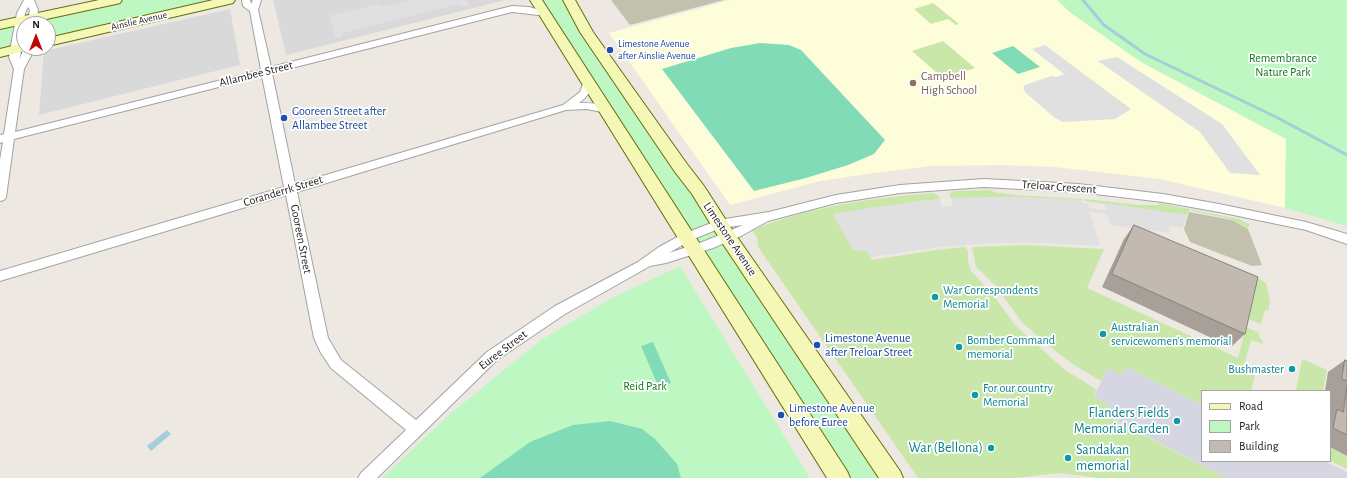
<!DOCTYPE html>
<style>
body{margin:0}
#map{position:relative;width:1347px;height:478px;overflow:hidden;background:#ede9e2;font-family:"Alegreya Sans",sans-serif}
canvas{display:block}
.legend{position:absolute;left:1201px;top:390px;width:130px;height:72px;box-sizing:border-box;background:#fff;border:1px solid #a4a4a4;margin:0;padding:5px 7px;list-style:none;font-size:12px;color:#1c1c1c}
.legend li{display:flex;align-items:center;gap:8px;height:20px}
.legend b{width:20px;border:1px solid #a4a4a4}
.north{position:absolute;left:16px;top:16px;width:40px;height:40px;box-sizing:border-box;background:#fff;border:1px solid #a4a4a4;border-radius:50%;rotate:0deg;font-size:11px;font-weight:700;line-height:16px;text-align:center;color:#1c1c1c}
.north::after{content:'';display:block;margin:auto;width:14px;height:18px;background:#c20608;clip-path:polygon(50% 0,100% 100%,50% 72%,0 100%)}
</style>
<div id="map">
<canvas width="1347" height="478"></canvas>
<ul class="legend">
<li><b style="height:5px;background:#f5f7b6"></b>Road</li>
<li><b style="height:11px;background:#bff7c2"></b>Park</li>
<li><b style="height:11px;background:#c2b9b1"></b>Building</li>
</ul>
<div class="north">N</div>
</div>
<script>
const g = document.querySelector('canvas').getContext('2d');
g.lineJoin = 'round';
function paint(path, color) { g.fillStyle = color; g.fill(path, 'evenodd'); }
function stroke(path, color, width, dash) { g.strokeStyle = color; g.lineWidth = width; g.lineCap = dash ? 'butt' : 'round'; g.setLineDash(dash || []); g.stroke(path); }
function write(font, color, halo, rows, align = 'center') {
  g.font = font + ' "Alegreya Sans",sans-serif'; g.lineWidth = 3.5; g.setLineDash([]); g.textBaseline = 'middle'; g.strokeStyle = halo; g.fillStyle = color; for (const [text, x, y, turn = 0] of rows) {
    g.save(); g.translate(x, y); g.rotate((+turn || 0) * Math.PI / 180); g.textAlign = isNaN(turn) ? turn : align; if (halo) g.strokeText(text, 0, 0); g.fillText(text, 0, 0); g.restore();
  }
}
const residential = new Path2D(`
 M273,0H505L286,55Z
 M230,9L240,65L39,115L44,51Z`);
const education = new Path2D(`
 M730,0H1057L1071,13L1141,62L1286,139L1285,208L1160,179L1055,167L1003,165L931,166L874,173L820,181L730,205L609,33Z`);
const construction = new Path2D(`
 M611,0H724L630,25Z
 M1189,212L1232,220L1248,229L1262,265L1252,266L1190,242L1184,229Z`);
const grass = new Path2D(`
 M933,3L959,24L956,25L948,19L931,24L914,9Z
 M943,41L975,68L944,79L912,51Z
 M992,190L993,192L1015,195L1082,199V200L1016,197L951,198L949,194L954,191Z
 M932,193L938,195L940,199L913,202L834,214L863,251L867,250L872,260L936,250L965,247L968,252V261L971,271L994,296L1015,325L1065,370L1096,389L1094,397L1110,406L1107,416L1226,478H1099L1059,473L1015,478H918L758,247L757,238L752,230C808,207 872,198 932,193Z
 M1084,199L1140,205H1159V203L1239,219L1250,225L1247,228L1230,219L1189,210L1187,215L1084,201Z
 M1025,245L1104,249L1087,288L1238,358L1246,327L1259,333L1260,338L1263,342V344L1251,340L1243,369L1255,375L1251,391H1202V405L1126,367L1122,376L1107,368L1101,381L1074,365L1045,343L1021,321L995,285L976,267L972,247Z
 M1240,272L1260,279L1266,283L1270,302L1268,311L1265,310L1261,324L1248,319L1256,289L1228,276Z
 M1302,359L1327,370L1323,391H1296Z
 M1330,447L1347,456V469L1330,461Z`);
const park = new Path2D(`
 M126,0H225L48,40V24H24V45L0,50V27Z
 M542,0H570L882,478H849Z
 M1057,0H1347V226L1285,208L1286,139L1141,62L1071,13Z
 M680,266L810,478H382L451,413L541,340L610,299Z`);
const pitch = new Path2D(`
 M760,43L789,45L801,50L885,140L874,154L848,165L806,178L754,191L662,69L731,48Z
 M1013,46L1040,67L1018,74L992,53Z
 M653,342L671,383L659,388L641,346Z
 M610,421L642,429L655,439L677,464L681,478H480L530,442L573,425Z`);
const parking = new Path2D(`
 M412,0H466L469,5L462,7L460,4L342,33V37L336,38L329,16L379,4L381,7Z
 M1045,45L1073,66L1131,109L1115,119L1063,122L1055,118L1026,93L1023,88L1025,85L1051,76L1057,77L1064,74L1032,49Z
 M1117,57L1222,124L1260,175L1230,173L1200,132L1098,61Z
 M1016,197L1082,200L1083,203H1087L1089,208L1106,210L1104,203L1187,215L1182,228L1169,226L1170,233L1110,225L1107,214L1090,212L1100,246L1049,243H997L940,247L871,257L867,250L859,251L853,250L833,215L863,209L939,199L942,207L953,206L951,198Z`);
const plaza = new Path2D(`
 M1126,367L1202,405V461H1324L1347,472V478H1226L1107,415L1110,406L1094,397L1107,368L1122,375Z`);
const water = new Path2D(`
 M167,430L171,434L151,451L147,446Z`);
const stream = new Path2D(`
 M1083,0L1104,25L1145,54L1276,117L1347,155`);
const street = new Path2D(`
 M24,0H34L38,10L37,24H27L30,10L28,7L25,13L20,59L24,47L33,48L32,54L24,69L15,132L261,70L250,11L243,6L242,0H250L251,4L253,0H261L258,10L271,67L512,6L529,7L547,12L548,14L547,16L512,12L272,73L295,184L563,105L580,92L584,81L588,80L593,83C591,92 586,98 579,103C588,103 606,103 612,110L607,113L587,109L566,110L297,192L328,338L341,360L416,420L487,352L555,306L638,262L659,247L683,234L719,220L769,212L836,195L900,185L984,179L1078,184L1163,194L1219,204L1306,222L1347,234V244L1306,230L1219,212L1163,202L1078,192L984,187L900,193L836,203L768,221L741,236L713,248L666,263L650,266L565,314L497,360L377,478H358L361,473L406,430L331,368L321,353L314,338L286,195L0,281V271L284,187L262,76L14,139L6,197L4,200L0,201V160L3,142L0,143V135L4,134L14,69L9,57L17,13ZM743,225L705,241L669,253L691,240L721,228Z`);
const secondary = new Path2D(`
 M99,0H122L120,3L116,4L0,29V21Z
 M213,0H235L233,3L229,4L48,46V38Z
 M530,0H542L847,471L850,478H827Z
 M563,0H575L593,32L687,164L704,186L733,231L900,471L903,478H879L721,241L692,194L675,172L580,32Z
 M24,43V48H30L29,50L0,57V49Z`);
const wall = new Path2D(`
 M1134,225L1245,334L1231,347L1102,287L1124,239Z
 M1345,360L1347,361V456L1330,447V391H1325L1328,372Z`);
const building = new Path2D(`
 M1134,225L1258,277L1245,334L1112,274Z
 M1345,360L1347,361V381L1342,379Z
 M1347,386V435L1333,428L1337,409L1343,412Z`);
const markers = [
 [610,50,4,"#1a4fb4"],
 [913,83,4,"#8d6e63"],
 [284,118,4,"#1a4fb4"],
 [935,297,4,"#0f9aa8"],
 [1103,334,4,"#0f9aa8"],
 [817,345,4,"#1a4fb4"],
 [959,347,4,"#0f9aa8"],
 [1292,369,4,"#0f9aa8"],
 [975,395,4,"#0f9aa8"],
 [781,415,4,"#1a4fb4"],
 [1177,421,4,"#0f9aa8"],
 [991,448,4,"#0f9aa8"],
 [1068,458,4,"#0f9aa8"]
];
const farStreetnames = [
 ["Ainslie Avenue",139,21,-13]
];
const farTransitnames = [
 ["Limestone Avenue",618,44],
 ["after Ainslie Avenue",618,56]
];
const parkNames = [
 ["Remembrance",1283,58],
 ["Nature Park",1283,72],
 ["Reid Park",645,386]
];
const streetNames = [
 ["Allambee Street",256,74,-14],
 ["Treloar Crescent",1059,187,4],
 ["Coranderrk Street",283,191,-17],
 ["Gooreen Street",301,239,79],
 ["Limestone Avenue",730,239,56],
 ["Euree Street",503,350,-37]
];
const educationNames = [
 ["Campbell",921,76],
 ["High School",921,90]
];
const transitNames = [
 ["Gooreen Street after",292,111],
 ["Allambee Street",292,125],
 ["Limestone Avenue",825,338],
 ["after Treloar Street",825,352],
 ["Limestone Avenue",789,408],
 ["before Euree",789,422]
];
const cultureNames = [
 ["War Correspondents",943,290],
 ["Memorial",943,304],
 ["Australian",1111,327],
 ["servicewomen's memorial",1111,341],
 ["Bomber Command",967,340],
 ["memorial",967,354],
 ["Bushmaster",1284,369,"right"],
 ["For our country",983,388],
 ["Memorial",983,402]
];
const nearCulturenames = [
 ["Flanders Fields",1169,413],
 ["Memorial Garden",1169,429],
 ["War (Bellona)",983,448],
 ["Sandakan",1076,450,"left"],
 ["memorial",1076,466,"left"]
];
paint(residential, '#dad9d9');
paint(education, '#fefdda');
paint(construction, '#c1c1ae');
paint(grass, '#c8e7a8');
paint(park, '#bff7c2');
paint(pitch, '#81dbb7');
paint(parking, '#e0e0e0');
paint(plaza, '#d6d6e3');
paint(water, '#a3ceda');
stroke(stream, '#a3ceda', 3);
stroke(street, '#a3a3a3', 2);
stroke(secondary, '#656e08', 2);
paint(street, '#fff');
paint(secondary, '#f5f7b6');
paint(wall, '#a79f98');
paint(building, '#c2b9b1');
stroke(building, '#88827c', 1);
for (const [x, y, r, color] of markers) { const dot = new Path2D(); dot.arc(x, y, r, 0, 2 * Math.PI); g.fillStyle = color; g.fill(dot); stroke(dot, '#fff', 1.5); }
write('10px', '#1c1c1c', '#fff', farStreetnames);
write('10px', '#164399', '#fff', farTransitnames, 'left');
write('12px', '#0e7615', '#fff', parkNames);
write('12px', '#1c1c1c', '#fff', streetNames);
write('12px', '#785e54', '#fff', educationNames, 'left');
write('12px', '#164399', '#fff', transitNames, 'left');
write('12px', '#0d838f', '#fff', cultureNames, 'left');
write('14px', '#0d838f', '#fff', nearCulturenames, 'right');
</script>
